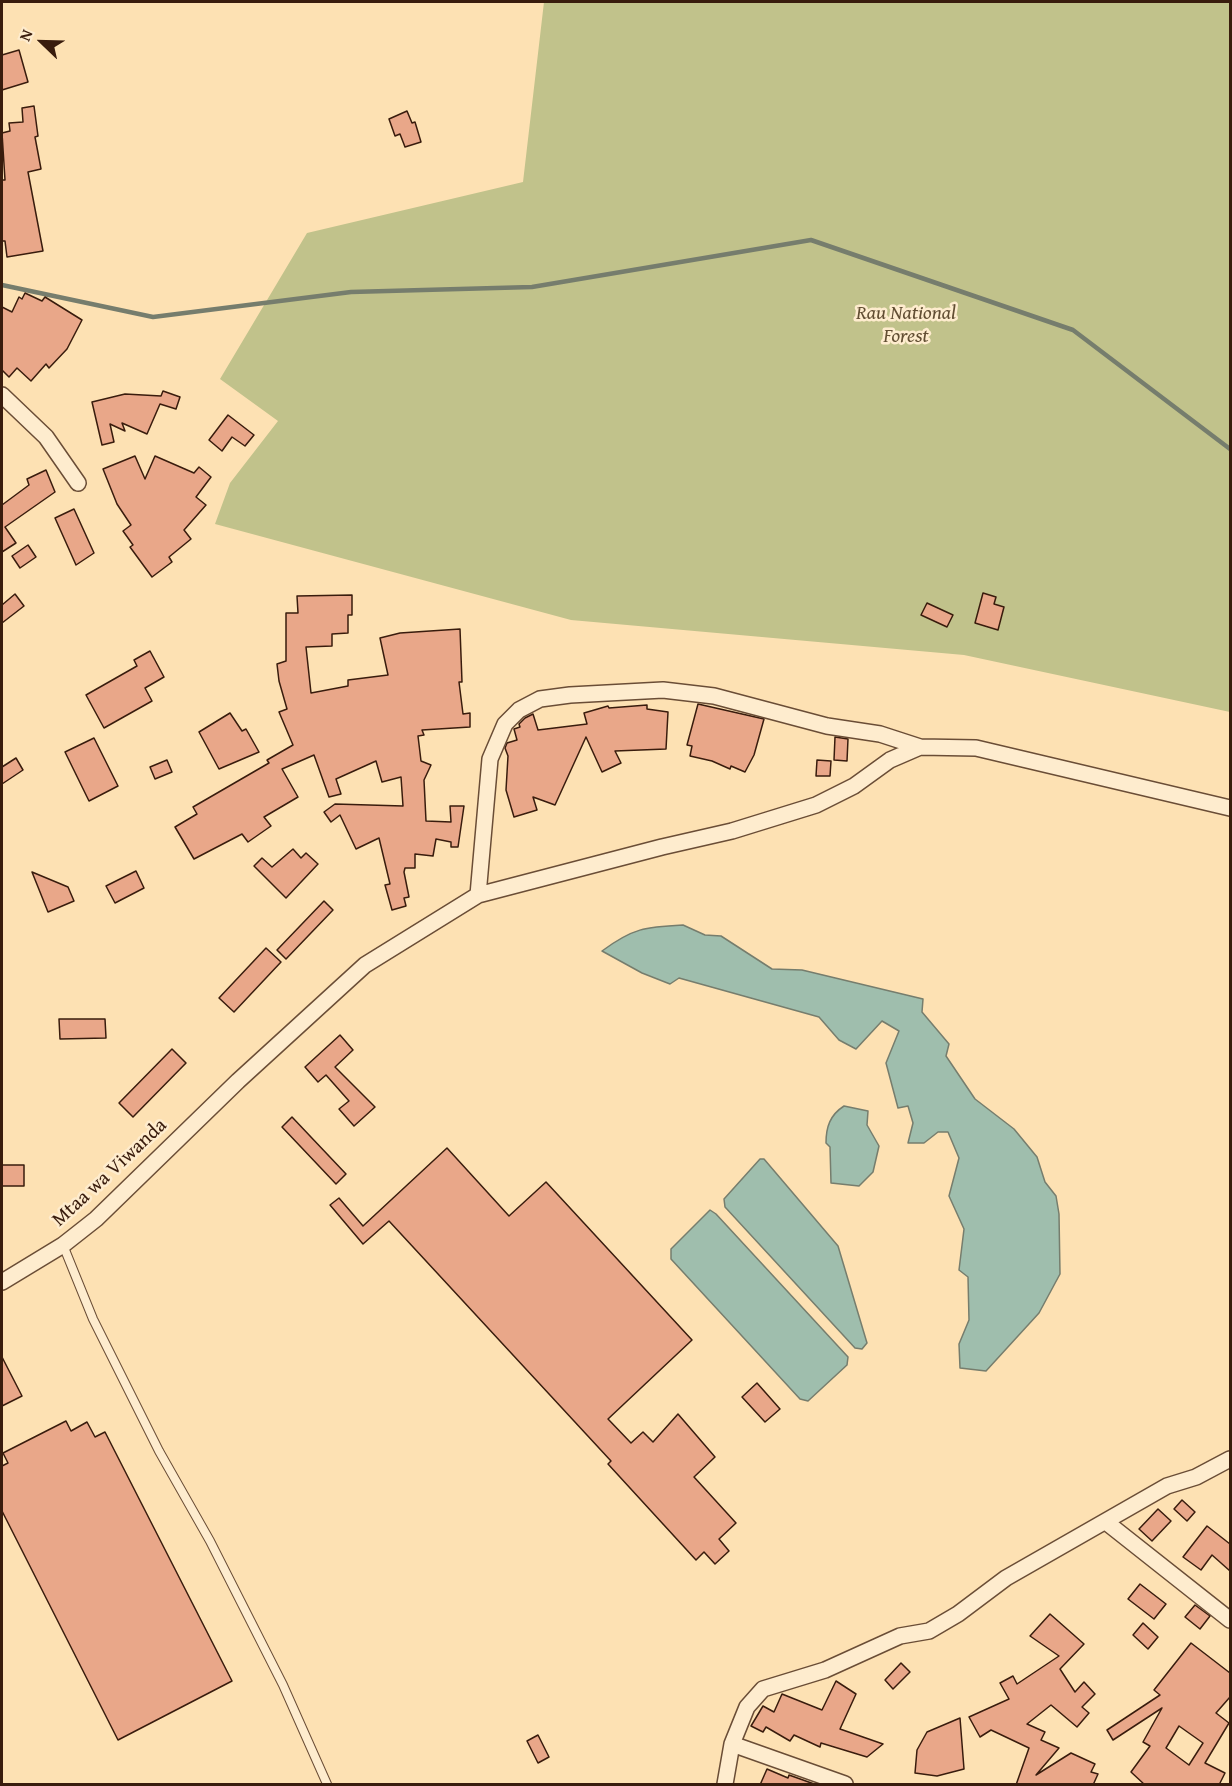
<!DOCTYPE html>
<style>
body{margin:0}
#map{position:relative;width:1232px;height:1786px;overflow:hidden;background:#fde1b3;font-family:"Gentium Book Plus",serif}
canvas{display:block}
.frame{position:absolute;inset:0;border:3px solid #391c0d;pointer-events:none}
.north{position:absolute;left:12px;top:12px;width:60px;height:60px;-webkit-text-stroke:4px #feecce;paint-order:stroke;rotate:293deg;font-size:16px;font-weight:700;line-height:24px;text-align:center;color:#391c0d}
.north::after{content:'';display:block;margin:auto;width:21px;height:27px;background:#391c0d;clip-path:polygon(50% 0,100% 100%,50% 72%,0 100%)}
</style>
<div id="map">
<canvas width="1232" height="1786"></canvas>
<div class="frame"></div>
<div class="north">N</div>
</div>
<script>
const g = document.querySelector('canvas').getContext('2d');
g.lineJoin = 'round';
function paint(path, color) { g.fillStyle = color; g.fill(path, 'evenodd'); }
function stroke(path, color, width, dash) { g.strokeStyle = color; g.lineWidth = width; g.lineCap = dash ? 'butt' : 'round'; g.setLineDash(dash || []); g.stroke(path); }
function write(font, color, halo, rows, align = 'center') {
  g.font = font + ' "Gentium Book Plus",serif'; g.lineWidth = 5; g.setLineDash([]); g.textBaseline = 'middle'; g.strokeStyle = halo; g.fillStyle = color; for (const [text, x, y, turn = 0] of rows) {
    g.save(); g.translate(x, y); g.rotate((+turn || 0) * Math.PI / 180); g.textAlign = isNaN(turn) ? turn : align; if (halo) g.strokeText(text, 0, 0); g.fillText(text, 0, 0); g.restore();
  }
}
const green = new Path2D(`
 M544,2H1230V712L964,655L571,620L215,524L230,483L278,421L220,379L307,233L523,182Z`);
const water = new Path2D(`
 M683,925L705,935L721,936L772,969L802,970L923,999L922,1012L949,1044L946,1056L975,1099L1014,1129L1037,1157L1045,1182L1056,1196L1059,1214L1060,1274L1039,1313L986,1371L960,1368L959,1344L969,1320L968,1277L959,1270L964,1229L949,1196L959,1158L948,1132H938L924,1143H908L913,1123L908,1106L898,1108L886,1063L899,1031L882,1021L856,1049L839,1040L819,1017L679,978L670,984L642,973L602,951C633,928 645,927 683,925Z
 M844,1106L868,1111L867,1125L879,1146L873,1172L859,1186L831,1183L830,1147L826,1143C826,1127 830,1115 844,1106Z
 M760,1159H764L838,1246L867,1343L862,1349L855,1348L725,1207L724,1199Z
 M710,1210L716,1214L848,1357L847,1365L808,1401L800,1399L671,1259V1249Z`);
const stream = new Path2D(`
 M2,285L153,317L351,292L532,287L811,240L1073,330L1230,449`);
const building = new Path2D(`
 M19,50L28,82L2,90V55Z
 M34,106L38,136L35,137L41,169L28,172L43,251L7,257L5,241H2V180H5L2,133L10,131L9,123L23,122L22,108Z
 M407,111L412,123L415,122L421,142L405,147L400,134L395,136L389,119Z
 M25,293L42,301L45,297L82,320L67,349L49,368L46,364L31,381L17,368L9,377L2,370V307L12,312L19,297L22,299Z
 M163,391L180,397L176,409L160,404L147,434L122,423L125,431L110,424L114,442L102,445L92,402L125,394L161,396Z
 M228,415L254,435L245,446L232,437L222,451L209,440Z
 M135,456L145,479L155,456L194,473L199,467L211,477L196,497L206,505L184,530L191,539L169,557L172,562L152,577L130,547L133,545L123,531L131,525L117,504L103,469Z
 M46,470L55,492L5,527L16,543L2,552V505L29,485L27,479Z
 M74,509L94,553L76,565L55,518Z
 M28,545L36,557L20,568L12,556Z
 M983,593L996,597L994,604L1004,607L998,630L975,623Z
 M15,594L24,606L2,623V605Z
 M352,595V615H348V633L332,634V646L306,647L311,693L348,686V680L388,675L380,638L400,633L460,629L462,682H459L463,714L470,713V727L422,730L424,735L418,736L421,761L431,765L424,780L426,821L451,822L450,806H464L458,847H451V842L436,839L433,856L415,854V868H405L404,872L409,897L404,898L406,906L392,910L385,885L390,884L379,838L356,849L340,815L331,822L324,812L335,804L403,806L401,777L382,782L376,761L336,779L341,794L329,797L314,755L282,769L298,797L264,817L271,826L248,842L242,834L194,859L175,827L197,814L193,807L269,763L267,760L293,745L279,712L287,709L279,681L277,664L286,661V613H298L297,596Z
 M927,603L953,615L947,627L921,615Z
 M150,651L164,677L145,688L152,701L104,728L86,695L137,666L134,660Z
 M698,704L764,719L754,755L745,772L731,766L730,769L712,761L690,756L692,746L687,745Z
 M647,705V709L668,712L666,749L615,751L621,763L602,772L586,737L555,805L533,797L537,810L514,817L506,790L508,756L505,748L507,743L517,740L514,729L520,727L519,724L525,718L533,714L538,730L587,724L584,713L608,706L609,708Z
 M230,713L242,731L246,729L259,752L219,769L199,732Z
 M835,737L848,739L847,761L834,760Z
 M94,738L118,786L89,801L65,752Z
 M16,758L23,770L2,784V767Z
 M167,760L172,772L155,779L150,767Z
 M817,760L831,761L830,776H816Z
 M293,849L301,858L306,853L318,864L286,898L254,866L262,858L272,867Z
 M136,871L144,888L115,903L106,886Z
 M32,872L68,887L74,901L48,912Z
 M324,901L333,910L286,959L277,950Z
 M266,948L281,962L234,1012L219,998Z
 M59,1019H105L106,1038L60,1039Z
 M340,1035L353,1050L335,1067L375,1107L354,1126L339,1109L349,1101L326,1075L318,1082L305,1067Z
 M172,1049L186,1063L133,1117L119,1103Z
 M292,1117L346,1174L336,1184L282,1127Z
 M447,1148L509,1216L546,1182L692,1340L608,1419L631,1443L643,1432L653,1442L678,1414L715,1457L694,1477L736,1523L719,1539L729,1551L715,1564L704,1552L696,1560L608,1464L611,1461L389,1221L363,1244L330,1205L339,1198L363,1226Z
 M2,1165H24V1186H2Z
 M2,1357L22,1396L2,1406Z
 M757,1383L780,1409L765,1422L742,1397Z
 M66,1421L71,1431L87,1422L95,1437L105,1432L232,1681L118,1740L2,1511V1466L8,1463L3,1453Z
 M1182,1500L1195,1512L1187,1521L1174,1509Z
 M1158,1509L1171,1521L1152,1541L1139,1529Z
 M1207,1526L1230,1544V1571L1212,1555L1201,1570L1183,1557Z
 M1140,1584L1166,1604L1154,1619L1128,1599Z
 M1195,1605L1210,1616L1200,1629L1185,1617Z
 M1050,1614L1084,1644L1060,1669L1075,1692L1084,1682L1095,1694L1082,1707L1089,1713L1077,1727L1051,1705L1027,1724L1045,1732L1041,1740L1059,1748L1036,1775L1071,1753L1095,1764L1091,1772L1098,1774L1093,1785H1016L1029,1748L991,1730L980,1737L969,1717L1009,1699L1000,1683L1013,1676L1017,1684L1059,1656L1030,1636Z
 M1143,1623L1158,1637L1148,1649L1133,1635Z
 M1191,1643L1230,1673V1697L1216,1713L1229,1723L1205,1763L1225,1773L1219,1785H1145L1131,1772L1150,1746L1143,1742L1162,1708L1113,1740L1107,1730L1160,1695L1154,1690ZM1179,1726L1203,1743L1189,1765L1166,1748Z
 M901,1663L910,1672L893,1689L885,1680Z
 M836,1681L856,1694L840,1729L883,1744L867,1757L821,1743L820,1747L794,1735L790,1741L766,1727L763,1732L751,1726L763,1706L774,1712L782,1694L822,1710Z
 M960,1718L964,1769L937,1776L915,1773L917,1750L927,1732Z
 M538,1735L549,1757L538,1763L527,1741Z
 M767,1769L788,1778L789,1775L817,1785H760Z`);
const service = new Path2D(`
 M63,1245L93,1319L159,1451L210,1541L283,1685L327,1784`);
const minor = new Path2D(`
 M2,395L46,437L78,483
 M478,895L490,759L505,724L519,710L540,699L570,695L663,690L714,696L827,726L880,734L920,747
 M2,1282L63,1245L96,1219L238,1081L365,965L478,895L662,847L732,831L816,805L854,786L890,760L920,747L976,748L1230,808
 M1106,1522L1230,1620
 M732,1744L845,1784
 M725,1784L732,1744L747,1707L763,1689L825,1670L900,1636L929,1631L958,1614L1006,1578L1167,1486L1196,1477L1230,1459`);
const parkNames = [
 ["Rau National",906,314],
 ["Forest",906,337]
];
const streetNames = [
 ["Mtaa wa Viwanda",110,1173,-43]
];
paint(green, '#c1c28b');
paint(water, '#9fbead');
stroke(water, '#767d6d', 1.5);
stroke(stream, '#767d6d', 4.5);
paint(building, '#e9a789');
stroke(building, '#391c0d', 1.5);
stroke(service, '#6a4d36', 10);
stroke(minor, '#6a4d36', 18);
stroke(service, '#feecce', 8);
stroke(minor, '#feecce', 15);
write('italic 20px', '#624e33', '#feecce', parkNames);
write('20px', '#391c0d', '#feecce', streetNames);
</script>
